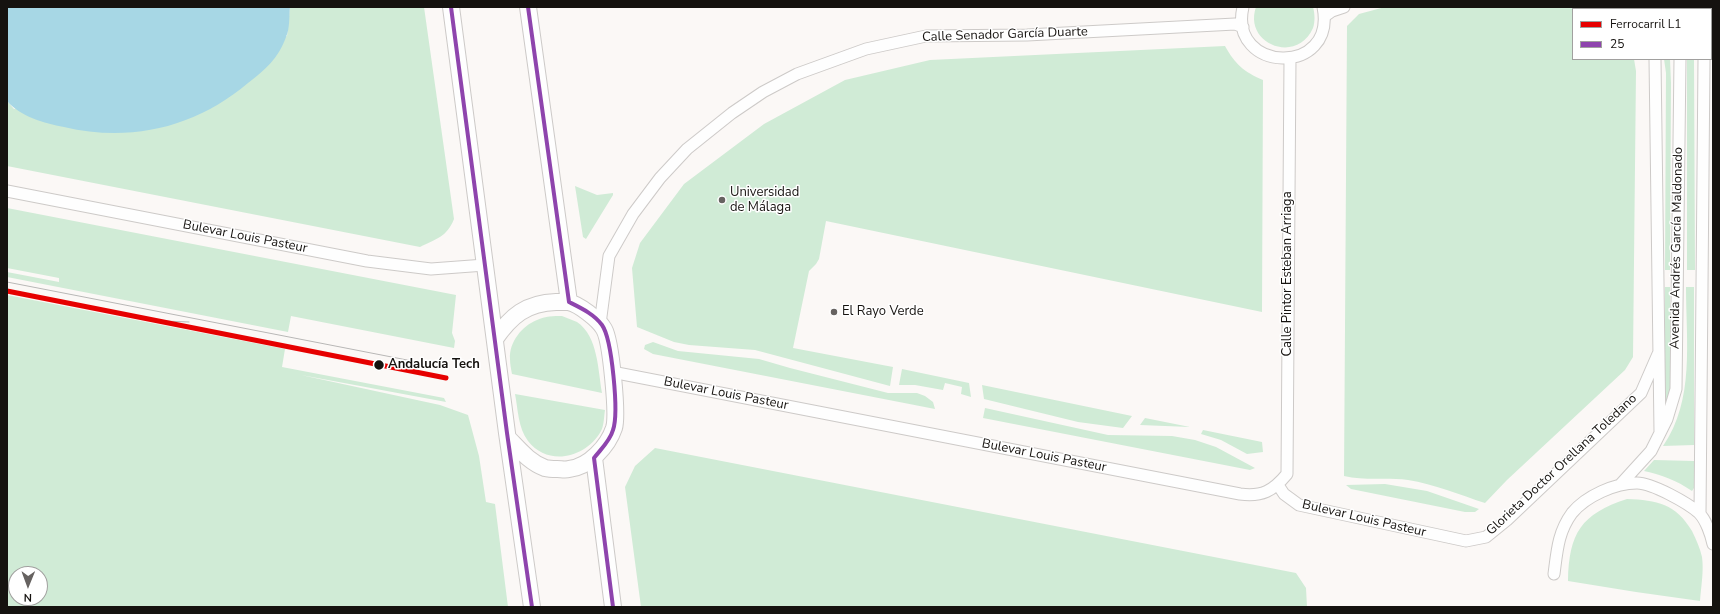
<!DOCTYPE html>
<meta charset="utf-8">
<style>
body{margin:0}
#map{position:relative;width:1720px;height:614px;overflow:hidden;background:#fbf8f6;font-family:"Nunito Sans",sans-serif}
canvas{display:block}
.frame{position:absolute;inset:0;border:8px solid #15120f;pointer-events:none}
.legend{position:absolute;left:1572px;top:8px;width:140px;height:52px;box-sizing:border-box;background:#fff;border:1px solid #a1a09f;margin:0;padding:5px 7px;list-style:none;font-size:12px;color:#15120f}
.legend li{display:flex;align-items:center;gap:8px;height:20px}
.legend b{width:20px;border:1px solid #a1a09f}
.north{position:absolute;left:8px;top:566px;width:40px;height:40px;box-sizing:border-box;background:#fff;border:1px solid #a1a09f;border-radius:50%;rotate:181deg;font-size:11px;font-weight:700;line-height:16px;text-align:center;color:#15120f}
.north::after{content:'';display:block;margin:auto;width:14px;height:18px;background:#666260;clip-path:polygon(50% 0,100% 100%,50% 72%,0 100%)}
</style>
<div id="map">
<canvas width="1720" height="614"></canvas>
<div class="frame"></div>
<ul class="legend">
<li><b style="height:5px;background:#e60000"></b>Ferrocarril L1</li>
<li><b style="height:5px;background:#8e44ad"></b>25</li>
</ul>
<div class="north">N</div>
</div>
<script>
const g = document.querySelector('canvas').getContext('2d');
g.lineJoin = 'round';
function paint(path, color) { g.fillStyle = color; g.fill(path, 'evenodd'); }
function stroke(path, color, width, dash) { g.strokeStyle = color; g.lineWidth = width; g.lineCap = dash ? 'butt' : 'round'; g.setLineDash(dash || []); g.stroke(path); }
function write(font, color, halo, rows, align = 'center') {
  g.font = font + ' "Nunito Sans",sans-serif'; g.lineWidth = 3; g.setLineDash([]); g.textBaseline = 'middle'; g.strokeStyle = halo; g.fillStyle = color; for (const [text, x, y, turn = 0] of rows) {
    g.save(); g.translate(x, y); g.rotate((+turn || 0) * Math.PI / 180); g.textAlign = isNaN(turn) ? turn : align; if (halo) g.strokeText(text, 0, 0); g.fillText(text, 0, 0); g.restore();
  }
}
const green = new Path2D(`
 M290,7H424L454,219C447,237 436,239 420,247L7,166V101L14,109L287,36Z
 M1256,7H1313C1315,14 1315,22 1313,28C1297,65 1243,44 1256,7Z
 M1385,7H1607V9H1573V59H1634L1636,71L1633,357L1625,370L1507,480L1485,503C1460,495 1434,484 1408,480C1387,477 1364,481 1344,476L1347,26L1359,14Z
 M1225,46C1235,64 1244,72 1263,80L1262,312L826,221L819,259L816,264L809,271L793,348L893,367L890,386L755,350L689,345L674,342L637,327L632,268L640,243L684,184L764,124L845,80L930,60Z
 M1664,59H1670L1671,83L1670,270H1665L1666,73Z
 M1687,59H1694L1695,270H1687Z
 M575,186L597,195L613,193V195L586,239L583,237Z
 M7,208L456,295L452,333L455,341L454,348L291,316L288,332L7,277V272L59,282V278L7,268Z
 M1665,287H1670L1671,386L1667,401L1665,402Z
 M1686,287H1694V445L1663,446C1695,400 1686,341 1686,287Z
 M7,295L285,349L282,367L444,398L446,402L301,375L440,405L468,415L479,456L486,502L495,504L508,607H7ZM16,574H40V598H16Z
 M562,316C567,318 572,320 577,322C598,336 598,370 602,393L512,374C511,369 510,364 510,359C509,342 522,326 537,320C545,316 554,316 562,316Z
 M653,342L678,351L759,359L790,368L888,393H917L925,396L933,402L935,409L653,354L644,349L645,345Z
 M902,369L969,383L971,397L961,394L962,387L945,383L943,390L915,385H899Z
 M982,385L1132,416L1123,428L1078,422L984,399Z
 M515,394L605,410C604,416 604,426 601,431C586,458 548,467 528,441C518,428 518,409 515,394Z
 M985,408L1108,435L1172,436L1195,440L1216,447L1255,468L1250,470L983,418Z
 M1145,418L1190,427L1140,425Z
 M1203,430L1262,442L1263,452L1247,454L1221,440L1201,434Z
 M655,448L1296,573L1306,588L1307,607H641L625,487L635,466Z
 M1654,460L1694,461V488L1692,491C1676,480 1662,475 1644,471Z
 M1385,484L1427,491L1479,509L1475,512H1465L1351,489L1346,485Z
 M1627,499C1657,500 1676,504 1692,531C1696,539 1700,548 1702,557C1704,571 1701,587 1700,601L1636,592L1568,581C1569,533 1581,514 1627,499Z`);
const water = new Path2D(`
 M7,7H290C289,16 290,29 286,37C278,59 266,69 248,83C196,127 131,143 64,127C44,123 21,117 7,101Z`);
const street = new Path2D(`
 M1243,7C1228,73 1337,77 1323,7
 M1637,7L1639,9
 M1663,7L1664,9
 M1704,9V7
 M1325,16L1332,11L1344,7
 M1655,59L1660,432
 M7,191L367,261L431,269L485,265
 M600,324L609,256L633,214L660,178L687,149L732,113L763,92L797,74L866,49L926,36L1027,35L1235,24L1243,27
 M612,372L1240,494C1262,497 1273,491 1287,474L1290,59
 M1278,485L1284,494L1299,505L1466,541L1486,537L1507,520L1641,393L1658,354
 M1620,485L1651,451L1667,419L1676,389L1680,59
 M1700,514L1704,59
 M1554,574C1557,551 1558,532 1572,513C1586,496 1615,483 1637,483C1652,483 1688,503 1699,513C1706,520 1711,535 1713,544`);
const secondary = new Path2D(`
 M451,7L507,433L532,607
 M528,7L569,302
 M495,339C511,316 526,303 556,302C560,302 565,302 568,302C579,304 599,320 604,329C611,341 618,415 614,428C608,446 589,467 569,469C565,470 561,469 557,469C553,469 549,469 545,468C529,462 519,449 508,438
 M594,458L613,607`);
const tram = new Path2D(`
 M7,282L448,368
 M163,321L189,322`);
const bus1 = new Path2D(`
 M451,7L507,433L532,607
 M528,7L569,302C581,308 594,314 602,325C612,339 619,413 613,430C610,441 601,449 594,458L613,607`);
const rail1 = new Path2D(`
 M7,291L446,378`);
const markers = [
 [722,200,4,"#666260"],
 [834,312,4,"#666260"],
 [379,365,5.5,"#15120f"]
];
const streetNames = [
 ["Calle Senador García Duarte",1005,35,-2],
 ["Bulevar Louis Pasteur",245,237,11],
 ["Avenida Andrés García Maldonado",1677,248,-89],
 ["Calle Pintor Esteban Arriaga",1288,274,-90],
 ["Bulevar Louis Pasteur",726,394,11],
 ["Bulevar Louis Pasteur",1044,456,11],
 ["Glorieta Doctor Orellana Toledano",1562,465,-43],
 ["Bulevar Louis Pasteur",1364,519,13]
];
const poiNames = [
 ["Universidad",730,193],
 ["de Málaga",730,208],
 ["El Rayo Verde",842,312]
];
const stopNames = [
 ["Andalucía Tech",388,365]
];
paint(green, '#d0ebd6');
paint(water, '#a7d7e5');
stroke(street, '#cdcac8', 13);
stroke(secondary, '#cdcac8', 18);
stroke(street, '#fefefe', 11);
stroke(secondary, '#fefefe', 16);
stroke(tram, '#b8b7b6', 1);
stroke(bus1, '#8e44ad', 4);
stroke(rail1, '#e60000', 5);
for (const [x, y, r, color] of markers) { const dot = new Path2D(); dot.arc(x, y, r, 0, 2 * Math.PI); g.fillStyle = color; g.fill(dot); stroke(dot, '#fff', 1.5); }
write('13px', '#15120f', '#fff', streetNames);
write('13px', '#15120f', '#fff', poiNames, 'left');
write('bold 13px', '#15120f', '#fff', stopNames, 'left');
</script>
